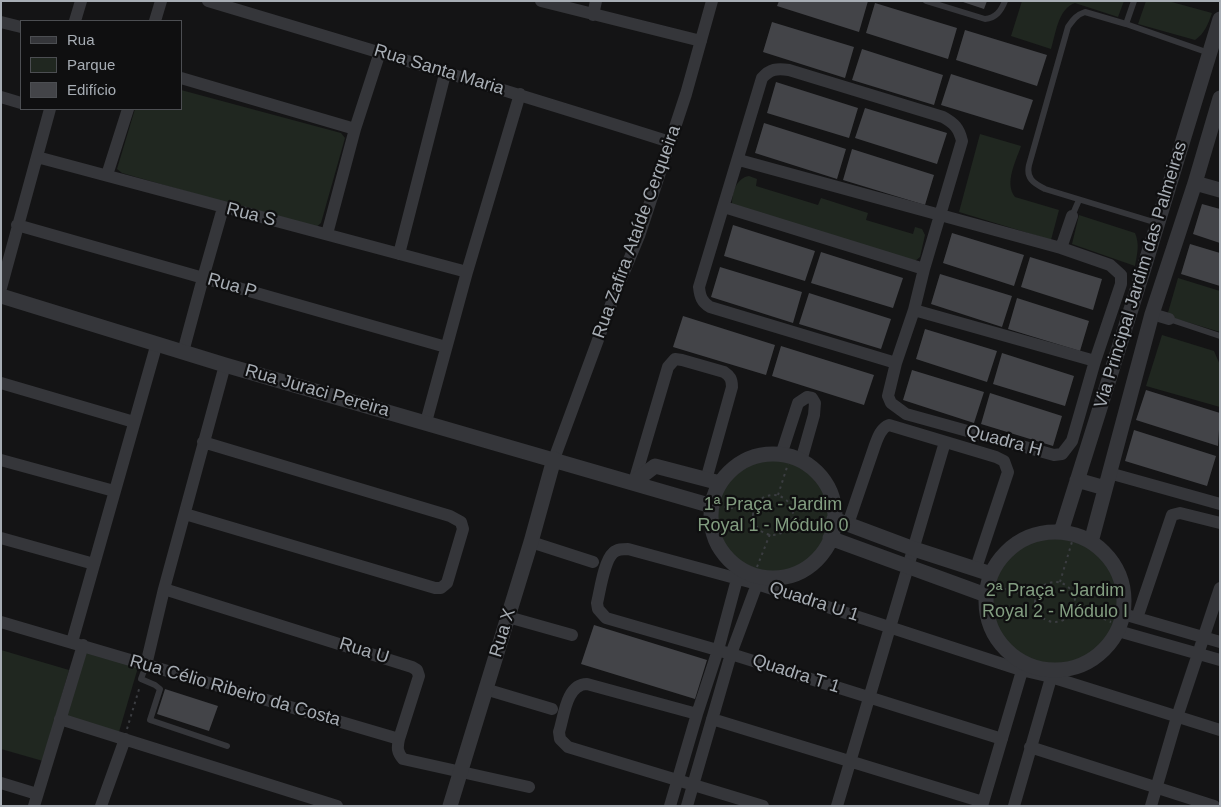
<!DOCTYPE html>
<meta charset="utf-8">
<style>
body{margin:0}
#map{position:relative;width:1221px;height:807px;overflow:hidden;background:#141415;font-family:Helvetica,sans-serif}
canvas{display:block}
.frame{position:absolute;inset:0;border:2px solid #a7adb4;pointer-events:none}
.legend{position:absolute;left:20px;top:20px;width:162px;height:90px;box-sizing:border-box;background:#0f0f10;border:1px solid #4c4e52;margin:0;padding:6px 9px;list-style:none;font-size:15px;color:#a7adb4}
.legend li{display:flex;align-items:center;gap:10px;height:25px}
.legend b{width:25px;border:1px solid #4c4e52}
</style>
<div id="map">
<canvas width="1221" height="807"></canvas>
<div class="frame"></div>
<ul class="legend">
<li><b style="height:6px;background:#35363a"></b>Rua</li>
<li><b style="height:14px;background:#202720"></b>Parque</li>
<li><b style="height:14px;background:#434448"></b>Edifício</li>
</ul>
</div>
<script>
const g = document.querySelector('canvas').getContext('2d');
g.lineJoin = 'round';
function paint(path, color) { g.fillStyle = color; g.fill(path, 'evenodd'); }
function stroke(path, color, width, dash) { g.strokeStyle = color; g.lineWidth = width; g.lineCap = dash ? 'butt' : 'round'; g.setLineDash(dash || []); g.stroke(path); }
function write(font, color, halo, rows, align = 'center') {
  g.font = font + ' Helvetica,sans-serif'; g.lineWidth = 4.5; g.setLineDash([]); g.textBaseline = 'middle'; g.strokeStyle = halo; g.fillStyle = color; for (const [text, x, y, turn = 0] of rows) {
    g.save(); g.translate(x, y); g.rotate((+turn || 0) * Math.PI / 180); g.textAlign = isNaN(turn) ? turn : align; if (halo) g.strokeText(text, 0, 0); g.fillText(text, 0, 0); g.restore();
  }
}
const green = new Path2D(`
 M1022,1H1124L1118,17L1075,3C1058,9 1056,33 1051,49L1011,36Z
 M1146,1H1168L1212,13C1208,24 1205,33 1195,40L1138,24Z
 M181,90L341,133L345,138L321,223L315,228L122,173L117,169L135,109H181Z
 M980,134L1021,146C1016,161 1004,183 1015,197L1059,210L1051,240L959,212Z
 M749,176L757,179L756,186L818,205L821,198L868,213L866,220L913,234L915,227L922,229L925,235L920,257L914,262L732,205C732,193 736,178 749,176Z
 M1079,215L1135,233C1140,245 1137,254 1135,266L1072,244Z
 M1178,278L1220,291V332L1167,316Z
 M1162,335L1214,351L1220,365V407L1146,386Z
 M715 516a58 58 0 1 1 116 0a58 58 0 1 1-116 0Z
 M990 601a65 65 0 1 1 130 0a65 65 0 1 1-130 0Z
 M86,648L139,664L119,732L66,716Z
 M1,650L69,670L43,761L1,749Z`);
const building = new Path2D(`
 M779,1H868L859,32L777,6Z
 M960,1H987L984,9Z
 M875,3L957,28L948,59L866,33Z
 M772,22L854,47L845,78L763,52Z
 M965,30L1047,55L1037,86L956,60Z
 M862,49L943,75L934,105L852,80Z
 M951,74L1033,100L1023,130L941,105Z
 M776,82L858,108L849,138L767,113Z
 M865,108L947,133L937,164L855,138Z
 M764,123L846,149L837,179L755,153Z
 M852,149L934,175L925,205L843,180Z
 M1202,204L1220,209V243L1193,234Z
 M733,225L815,251L805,281L724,256Z
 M952,233L1024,255L1014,286L943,263Z
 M1190,244L1220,253V286L1181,274Z
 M821,252L903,278L893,308L811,283Z
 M1030,257L1102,279L1093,310L1021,287Z
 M720,267L802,292L793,323L711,297Z
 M940,274L1012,296L1002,327L931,304Z
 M809,293L891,319L881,349L799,324Z
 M1017,298L1089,321L1080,351L1008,329Z
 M683,316L775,345L766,375L673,347Z
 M925,329L997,351L987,382L916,359Z
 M781,346L874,375L864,405L772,376Z
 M1002,353L1074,376L1065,406L993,384Z
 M912,370L984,392L974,423L903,400Z
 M1146,390L1220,413L1218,446L1136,420Z
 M990,393L1062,416L1053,446L981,424Z
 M1134,430L1216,456L1207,486L1125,461Z
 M594,625L707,660L695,699L581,664Z
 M165,689L218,706L209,731L157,714Z`);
const path = new Path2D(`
 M778,495L788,464
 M753 515a20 20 0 1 1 40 0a20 20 0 1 1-40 0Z
 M724,507L754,510
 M793,519L825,525
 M757,567L770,534
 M1060,582L1074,535
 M1035 602a20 20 0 1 1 40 0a20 20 0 1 1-40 0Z
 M997,587L1035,597
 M1074,606L1111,622
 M127,729L140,686`);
const service = new Path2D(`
 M926,1L985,19C996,18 1001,11 1005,1
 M1126,24L1134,1
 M1072,216L1079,200
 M1157,223L1045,189C1033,183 1026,178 1029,165L1068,27C1073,20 1076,15 1085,12L1126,24L1209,53
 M1169,319L1220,336
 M146,665L141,679L155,685L160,689L150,720L227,746`);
const minor = new Path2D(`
 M208,1C362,47 516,93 670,142
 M541,1L701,41
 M593,15L596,1
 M75,21L81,1
 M155,21L161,1
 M1,22L21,27
 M181,78L355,129
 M1,97L21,103
 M37,157L467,272
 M739,160L1061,248L1110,265L1121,275V284L1095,361L1072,441L1062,454L1054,455L906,414L891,403L888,396L896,363L914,310L924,269L962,141C959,128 954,123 943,117L789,70C777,68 770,69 762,78L699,287C700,297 702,302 710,307L896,363
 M107,175L128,109
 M724,207L924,269
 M17,225L446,347
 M327,234L355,129L380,52
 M1061,248L1072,216
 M399,254L445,74
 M1,288L50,109
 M914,310L1095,361
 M1152,314L1169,319
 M183,352L203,278L223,208
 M1,383L134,422
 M426,422L467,272L520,94
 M781,455L798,403L807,397L812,398L815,403L814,415L801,461
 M554,459L616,291L639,236L686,94L712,1
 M1,460L114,491
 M1109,473L1220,504
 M634,482L668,367L675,359L682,360L724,372C730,376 732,379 732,387L706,480
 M185,514L435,588H441L447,583L463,529L461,522L450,516L203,442
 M848,524L875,445C878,437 881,428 889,425L996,457L1004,461L1008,472L976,568
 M1,538L94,564
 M531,542L593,562
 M164,589L412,667L417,670L419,676L399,739C397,748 397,752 403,759L529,787
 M1123,614L1220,642
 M508,617L572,635
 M1137,618L1172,515L1180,513L1220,523
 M1,622L399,739
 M1118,631L1220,660
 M72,642L157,343
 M146,665L164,589L225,365
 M485,689L552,709
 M697,714L587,684C566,684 564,717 559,732L560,739L568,747L763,806
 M60,719L337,806
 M712,719L983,802
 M1002,739L731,654L606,618L598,609L597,603C600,591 604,561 613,553C617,549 623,549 628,549L757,584L1021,670L1051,677L1220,730
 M1030,747L1214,806
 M1,783L37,794
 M34,806L83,645
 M101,806L125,739
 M670,806L697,714L718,650L740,568
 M687,806L731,654L757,584L761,578
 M837,806L945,442
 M982,806L1024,664
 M1014,806L1053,671
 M1151,806L1177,717L1220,588`);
const tertiary = new Path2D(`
 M1195,183L1220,190
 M1,296L225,365L712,506
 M711 516a62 62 0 1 1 124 0a62 62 0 1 1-124 0Z
 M1077,480L1105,488
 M634,482L655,466L720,483
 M834,519L914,549L991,574
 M986 601a69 69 0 1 1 138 0a69 69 0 1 1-138 0Z
 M1061,532L1144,268L1220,19
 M830,538L986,595
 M1091,542L1152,314L1195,183L1220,98
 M450,806L531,542L554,459`);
const streetNames = [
 ["Rua Santa Maria",439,70,17],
 ["Rua S",251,215,14],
 ["Rua Zafira Ataíde Cerqueira",637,232,-70],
 ["Via Principal Jardim das Palmeiras",1141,275,-73],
 ["Rua P",232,286,16],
 ["Rua Juraci Pereira",317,391,16],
 ["Quadra H",1004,441,15],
 ["Quadra U 1",814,602,18],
 ["Rua X",503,633,-73],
 ["Rua U",364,651,17],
 ["Quadra T 1",796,674,18],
 ["Rua Célio Ribeiro da Costa",235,691,16]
];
const parkNames = [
 ["1ª Praça - Jardim",773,505],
 ["Royal 1 - Módulo 0",773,526],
 ["2ª Praça - Jardim",1055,591],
 ["Royal 2 - Módulo I",1055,612]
];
paint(green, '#202720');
paint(building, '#434448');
stroke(path, '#3b3d41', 2, [2.5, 4]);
stroke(service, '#35363a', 6);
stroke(minor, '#35363a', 12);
stroke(tertiary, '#35363a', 15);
write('18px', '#a7adb4', '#0f0f10', streetNames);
write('18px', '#829d80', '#0f0f10', parkNames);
</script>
